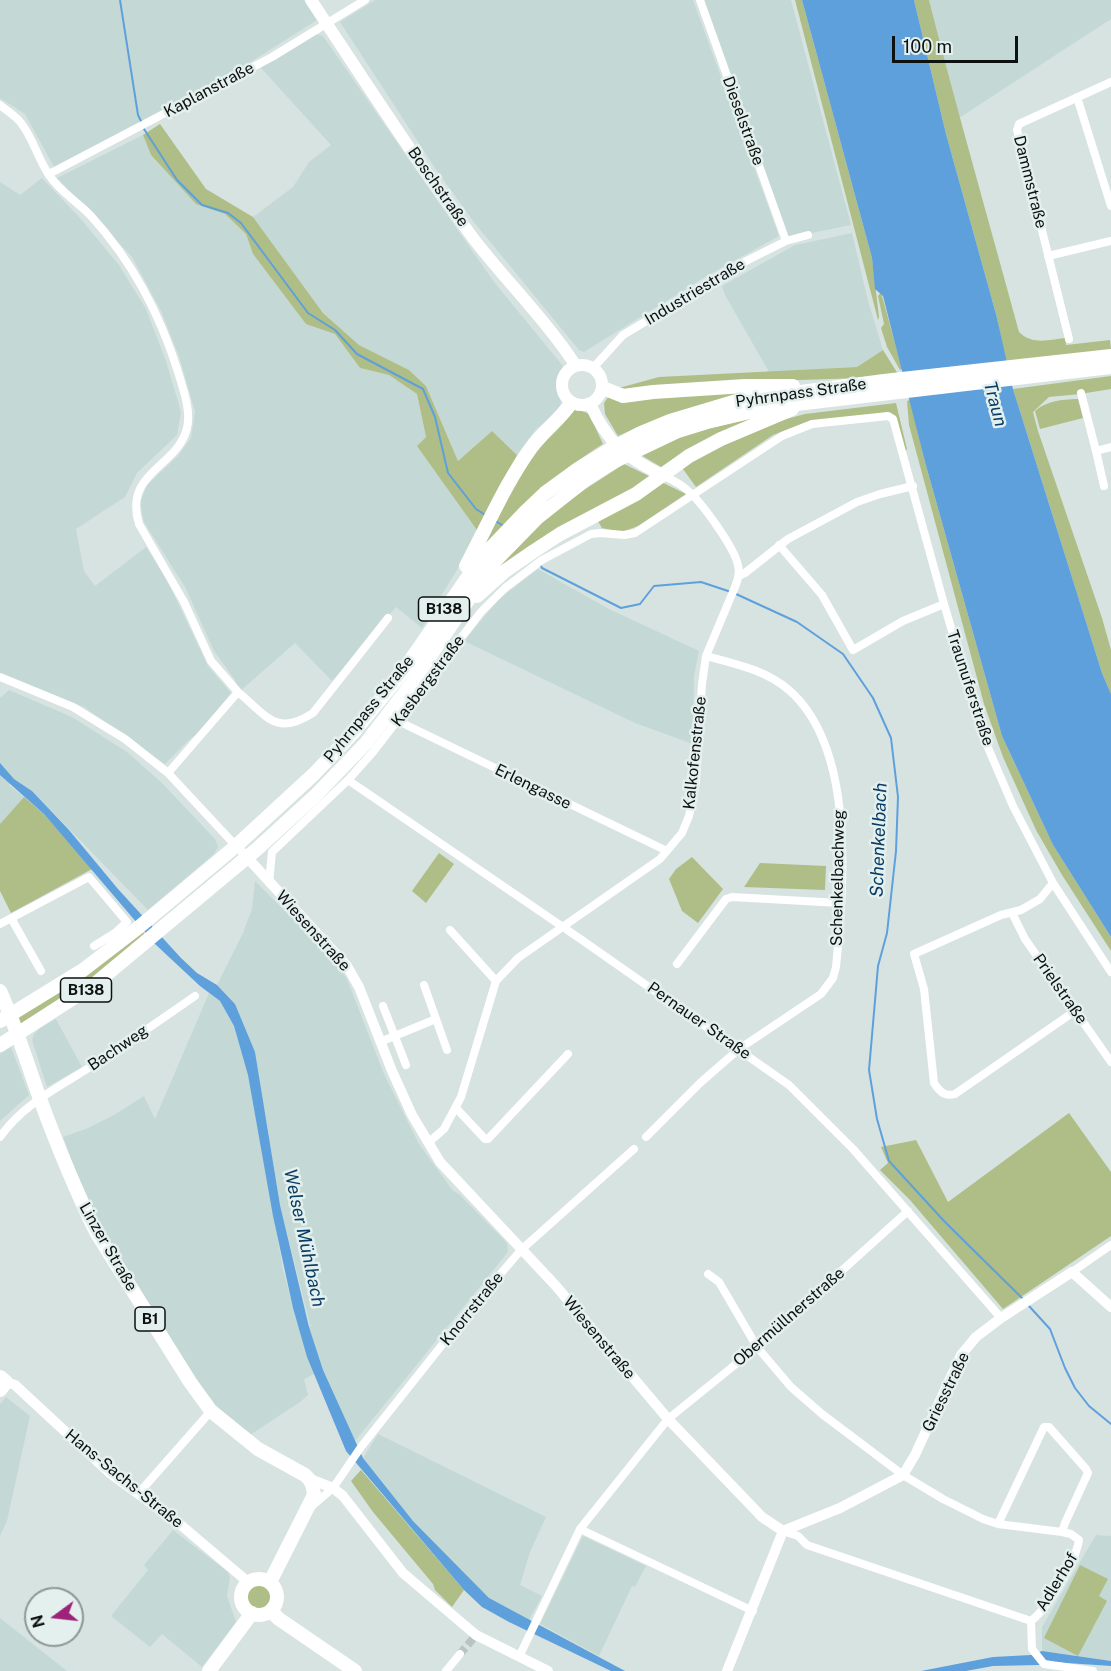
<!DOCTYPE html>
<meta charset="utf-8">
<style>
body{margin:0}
#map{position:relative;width:1111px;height:1671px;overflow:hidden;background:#d7e3e1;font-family:"Public Sans",sans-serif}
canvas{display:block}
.north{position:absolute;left:24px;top:1587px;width:60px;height:60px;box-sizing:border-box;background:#e4f0ee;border:2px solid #8e9795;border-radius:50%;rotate:255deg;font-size:16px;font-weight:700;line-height:24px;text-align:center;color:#0d1110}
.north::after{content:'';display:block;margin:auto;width:21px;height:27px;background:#9e2279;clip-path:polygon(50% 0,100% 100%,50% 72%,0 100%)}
.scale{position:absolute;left:892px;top:36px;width:126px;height:27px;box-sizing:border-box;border:3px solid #0d1110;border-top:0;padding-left:8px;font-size:18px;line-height:21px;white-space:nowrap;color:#0d1110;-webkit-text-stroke:4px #e4f0ee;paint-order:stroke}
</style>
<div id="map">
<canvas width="1111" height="1671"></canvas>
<div class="north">N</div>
<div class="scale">100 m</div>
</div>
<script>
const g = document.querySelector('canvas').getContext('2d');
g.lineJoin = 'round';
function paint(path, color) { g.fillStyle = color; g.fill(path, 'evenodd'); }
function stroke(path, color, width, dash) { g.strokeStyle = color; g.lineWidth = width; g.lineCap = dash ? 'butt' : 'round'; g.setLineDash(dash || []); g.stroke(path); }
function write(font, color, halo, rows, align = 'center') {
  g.font = font + ' "Public Sans",sans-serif'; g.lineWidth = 5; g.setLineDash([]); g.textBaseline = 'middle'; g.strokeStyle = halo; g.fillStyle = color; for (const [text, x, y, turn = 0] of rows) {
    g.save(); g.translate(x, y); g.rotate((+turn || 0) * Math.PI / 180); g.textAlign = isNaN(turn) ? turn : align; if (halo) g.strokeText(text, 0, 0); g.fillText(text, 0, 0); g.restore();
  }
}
const built = new Path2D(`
 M0,0H304L317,20L200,94L55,169L25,114L0,98Z
 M375,0H693L779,236L705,277L584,352L579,350L473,221L435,168L340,22Z
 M702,0H791L851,225L787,238Z
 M929,0H1111V19L959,118Z
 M315,34L323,36L494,282L563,366L558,384L561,403L558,412L536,429L517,455L492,431L458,461L426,386L409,370L359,345L323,313L253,217L293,187L309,162L331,145L261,68Z
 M143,135L151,155L196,204L225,214L246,234L253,254L306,323L335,334L360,368L389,375L417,394L426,437L418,446L479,533L422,628L396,607L332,681L295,643L239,692L235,680L214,651L185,587L144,522L140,503L147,485L178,456L191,438L195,412L180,359L161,311L132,257L57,178Z
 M42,178L80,218L119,265L146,309L166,361L181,412L177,435L137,473L125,497L76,529L84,571L95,586L146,547L166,578L208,666L231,693L201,731L190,739L165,764L84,707L0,674V182L20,195Z
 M852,233L868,301L883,350L857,367L769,372L725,295L722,286L795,245Z
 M538,569L609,609L699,651L694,676L693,744L635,723L464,641L499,599Z
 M9,690L72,717L127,752L162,783L215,839L218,847L214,854L148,910L32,791L14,779L9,785L24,797L0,824V698Z
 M255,881L331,957L347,979L384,1074L419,1144L453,1191L459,1194L507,1243L508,1252L355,1441L322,1370L304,1379L308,1395L300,1402L250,1435L212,1404L108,1238L82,1189L63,1137L88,1128L114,1115L144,1096L155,1119L209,993L220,1001L234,1026L242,1054L235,1004L217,985L243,933L252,909ZM256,1117L266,1118L280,1205L310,1325L313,1326H298L283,1269Z
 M56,1019L82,1067L47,1087L32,1040L34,1034L40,1028Z
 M11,1047L29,1095L0,1121V1054Z
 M6,1397L30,1416L7,1521L0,1536V1404Z
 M378,1434L546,1517L530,1552L520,1585L542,1596L528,1622L490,1601L489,1598L413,1521L363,1458Z
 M173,1530L228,1572L230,1578L227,1596L236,1622L202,1667L162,1634L150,1647L111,1616L148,1570L144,1565Z
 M1096,1535L1111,1536V1661L1042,1651V1627Z
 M583,1536L646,1566L635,1587L632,1586L599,1656L540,1624Z
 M0,1618L67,1671H0Z`);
const green = new Path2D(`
 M795,0H802L872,258L879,317L878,320Z
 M914,0H929C957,111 989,221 1019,332C1032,345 1048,340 1065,338L1066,345L1110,340L1111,350L1006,362L996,314L946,134Z
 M160,124L206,189L253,217L323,313L359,345L409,370L426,386L458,461L492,431L517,455L479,533L417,446L426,437L417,394L389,375L360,368L335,334L306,324L253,254L246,234L225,214L196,204L151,155L143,135Z
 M881,292L902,369L900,370L887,347L881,328L884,324L878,296Z
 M883,350L898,374L860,378L769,381L630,390L619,388L659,377L857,367Z
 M1111,376V389L1080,394L1049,397L1033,412L1038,431L1102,618L1111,650V694L1102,673L1013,389Z
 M766,390C714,399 666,414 618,436L605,414L604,403L609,396Z
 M1078,399L1083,418L1040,429L1035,411C1048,400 1061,400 1078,399Z
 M910,400L925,462L1002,736L1053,845L1111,937V951L1062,875L1036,830L1003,757L984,704L909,425L907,401Z
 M896,403L907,449L901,457L890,417L807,422L773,435L696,487L675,458L661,467L641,455L686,434L765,415L768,424L805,414Z
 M572,407L589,414L603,444C556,473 520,509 482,549L532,451Z
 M624,464L686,494L638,526L622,532L602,528L593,513L491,573L549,515L584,490Z
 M24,797L44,814L92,869L11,913L0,891V824Z
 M439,853L454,864L426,903L412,891Z
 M692,857L723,889L698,923L682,911L669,879L676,869Z
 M760,863L826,866L825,890L744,887Z
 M142,931L145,934L74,993L21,1024L18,1015Z
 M1069,1113L1111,1172V1236L1003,1309L910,1200L880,1170L888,1163L881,1147L916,1140L948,1202Z
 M361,1470L464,1590L452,1607L435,1590L433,1584L373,1512L351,1481Z
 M1080,1565L1108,1579L1099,1596L1107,1601L1078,1656L1044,1638Z
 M247 1597a12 12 0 1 1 24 0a12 12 0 1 1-24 0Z`);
const water = new Path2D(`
 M802,0H914L946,134L996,314L1013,389L1102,673L1111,694V937L1053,845L1002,736L925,462L883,296L875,289L872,258Z
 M0,763L14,779L32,791L69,830L118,889L181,958L197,973L217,985L235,1004L255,1052L280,1205L309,1327L323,1370L363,1458L413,1521L489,1598L625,1671H611L509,1622L482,1607L464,1590L346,1451L307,1357L293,1308L273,1216L248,1075L234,1026L220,1001L200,986L155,944L44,814L0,775Z
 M1042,1651L1111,1661V1666L1052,1662L1039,1665L993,1666L966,1671H921L993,1657L1031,1655Z`);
const stream = new Path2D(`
 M120,0L138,115L142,123
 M144,129L177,180L202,205L228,213L241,223L308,313L335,330L357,354L423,389L435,417L448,473L476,509L487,516
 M494,520L505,527
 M540,564L542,568L621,608L640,604L654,586L701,582L731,592
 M736,594L797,622L843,654L873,698L891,738L898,797L896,851L887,933L878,966L869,1070L877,1119L889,1161L944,1221L1023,1299
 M1029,1306L1050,1329L1065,1368L1075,1388L1089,1406L1111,1424`);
const minorTunnel = new Path2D(`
 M460,1654L476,1635`);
const minor = new Path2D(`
 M700,0L786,241
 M1077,97L1111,206
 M0,105C7,111 16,116 21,123C33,138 38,159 49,175C60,192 78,202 91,216C133,262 161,316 179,375C184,392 191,411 187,428C178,467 123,472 139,524L184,602L211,661L238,692L168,773
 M49,174L272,57L365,0
 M1048,256L1111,241
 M1069,339L1017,130L1019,124L1111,82
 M593,368L623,335L748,260L786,241L808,235
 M1081,393L1096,451L1111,447
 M1096,451L1104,486
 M779,545L822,595L853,650L903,621L944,604
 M739,576L745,573L788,539L857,502L880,494L913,486
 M0,677L73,707L125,739L168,773L236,846
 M238,692C267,716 276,737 313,713L388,618
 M398,721L667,851
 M348,780L579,938L789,1085L853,1149L1001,1318
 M269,883L272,852L348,780L373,752L481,612L505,588L542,560L591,534L600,533L624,535L635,533L782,436L812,424L888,416L893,419L944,604L983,736L1013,806L1053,883L1111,972
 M1053,883L1040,899L1021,910L1001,915L914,954L924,989L934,1083C940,1092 945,1097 955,1094L1075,1011
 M1012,913L1025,939L1111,1062
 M11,918L41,971
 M0,924L89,877L127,922L115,933L94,946
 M450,930L496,981
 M677,964L726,899L732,897L840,903
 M424,985L447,1050
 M383,1006L406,1065
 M380,1042L436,1019
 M456,1108L485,1139H488L568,1054
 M0,1137C24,1103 61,1086 95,1064C129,1042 162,1019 195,996
 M646,1137L700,1083L739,1049L821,994L833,978L836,967C844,887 856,750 790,691C766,670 736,664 706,656
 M428,1143L444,1129L461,1097L496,981L518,958L660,859L682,833L689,816L696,782L702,684L706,656L735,587C738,580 740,573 738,565C734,547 701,501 686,489C679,483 670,479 662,475
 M1072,1272L1111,1245
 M708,1274L719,1282L757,1347L791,1387L822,1414L903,1475L943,1499L983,1519L998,1524L1062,1532L1071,1534L1079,1540C1075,1563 1049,1607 1031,1621
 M138,1494L211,1411
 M312,1506L333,1488L361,1447L473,1306L521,1250L634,1149
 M998,1524L1044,1427H1049L1086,1469L1088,1473L1065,1523L1062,1532
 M580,1529L753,1611
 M783,1531L798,1536L807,1545L1031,1621
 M1031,1621L1032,1649L1044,1664L1093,1671
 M519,1657L580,1529L668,1419L757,1347L908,1211
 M446,1671L460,1654`);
const tertiary = new Path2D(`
 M243,853L347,966L359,987L392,1071L412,1115L440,1162L556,1286L668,1419L762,1517L783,1531
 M6,1382L15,1385L111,1474L182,1526L248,1582
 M310,1479L333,1488L343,1496L403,1573L476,1635L548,1671
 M783,1531L840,1508L903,1475L915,1455L961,1355L976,1337L1001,1318L1072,1272L1111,1307
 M727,1671L783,1531`);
const secondary = new Path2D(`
 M311,0C364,80 416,161 473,238C506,281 546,320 576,366
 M562 385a20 20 0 1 1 40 0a20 20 0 1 1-40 0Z
 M590,404C608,443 625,457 662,475`);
const primary = new Path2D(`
 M603,388L623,396L653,392L745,386H793
 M466,566C487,527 505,484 531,448C543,431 560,420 571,403
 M477,596L505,571L534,551L560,534L636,494L689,456L721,439L792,409
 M0,991C16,1026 27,1063 40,1099C57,1145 75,1189 96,1232L190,1382L211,1411L258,1449L305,1475C312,1481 313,1486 314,1495L270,1582
 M0,1021L83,970L139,927L236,846L314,774L353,733L401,674L481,558L525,512L545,493L578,469L609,450L641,433L670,421L740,400L884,381L1111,356
 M0,1045L95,984L257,849L315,796L366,743L412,683L493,563L537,518L585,480L615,461L678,431L707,422L771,407L1111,367
 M0,1377L6,1382L0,1390
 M241 1597a18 18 0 1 1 36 0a18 18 0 1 1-36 0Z
 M271,1611L279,1619L355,1671
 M209,1671L252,1613`);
const shields = [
 [444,609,51],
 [86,990,51],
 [150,1319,30]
];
const shieldNames = [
 ["B138",444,609],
 ["B138",86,990],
 ["B1",150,1319]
];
const streetNames = [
 ["Kaplanstraße",209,90,-28],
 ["Dieselstraße",743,121,70],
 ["Dammstraße",1030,182,76],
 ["Boschstraße",438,187,55],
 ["Industriestraße",695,292,-31],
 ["Pyhrnpass Straße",801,393,-8],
 ["Kasbergstraße",428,681,-53],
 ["Traunuferstraße",970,688,72],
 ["Pyhrnpass Straße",369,709,-51],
 ["Kalkofenstraße",695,753,-84],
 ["Erlengasse",533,787,26],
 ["Schenkelbachweg",838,878,-89],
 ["Wiesenstraße",313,931,48],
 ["Prielstraße",1060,989,55],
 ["Pernauer Straße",699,1021,35],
 ["Bachweg",118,1048,-34],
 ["Linzer Straße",108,1247,60],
 ["Knorrstraße",472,1309,-51],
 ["Obermüllnerstraße",789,1317,-41],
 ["Wiesenstraße",599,1338,50],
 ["Griesstraße",946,1392,-64],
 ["Hans-Sachs-Straße",124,1479,39],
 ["Adlerhof",1057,1582,-59]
];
const waterNames = [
 ["Traun",995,404,75],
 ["Schenkelbach",879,840,-88],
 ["Welser Mühlbach",304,1238,78]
];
paint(built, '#c4d9d5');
paint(green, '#afbd87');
paint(water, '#5ea0dc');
stroke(stream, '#5ea0dc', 2);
stroke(minorTunnel, '#b9c4c2', 8, [8, 4]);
stroke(minor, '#fff', 8);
stroke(tertiary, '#fff', 10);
stroke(secondary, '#fff', 12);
stroke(primary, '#fff', 14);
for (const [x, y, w] of shields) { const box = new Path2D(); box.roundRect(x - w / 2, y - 12, w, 24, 4.5); g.fillStyle = '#e4f0ee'; g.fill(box); stroke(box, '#0d1110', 1.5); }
write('bold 15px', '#0d1110', null, shieldNames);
write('16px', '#0d1110', '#e4f0ee', streetNames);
write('italic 18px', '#0a3d64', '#e4f0ee', waterNames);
</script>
